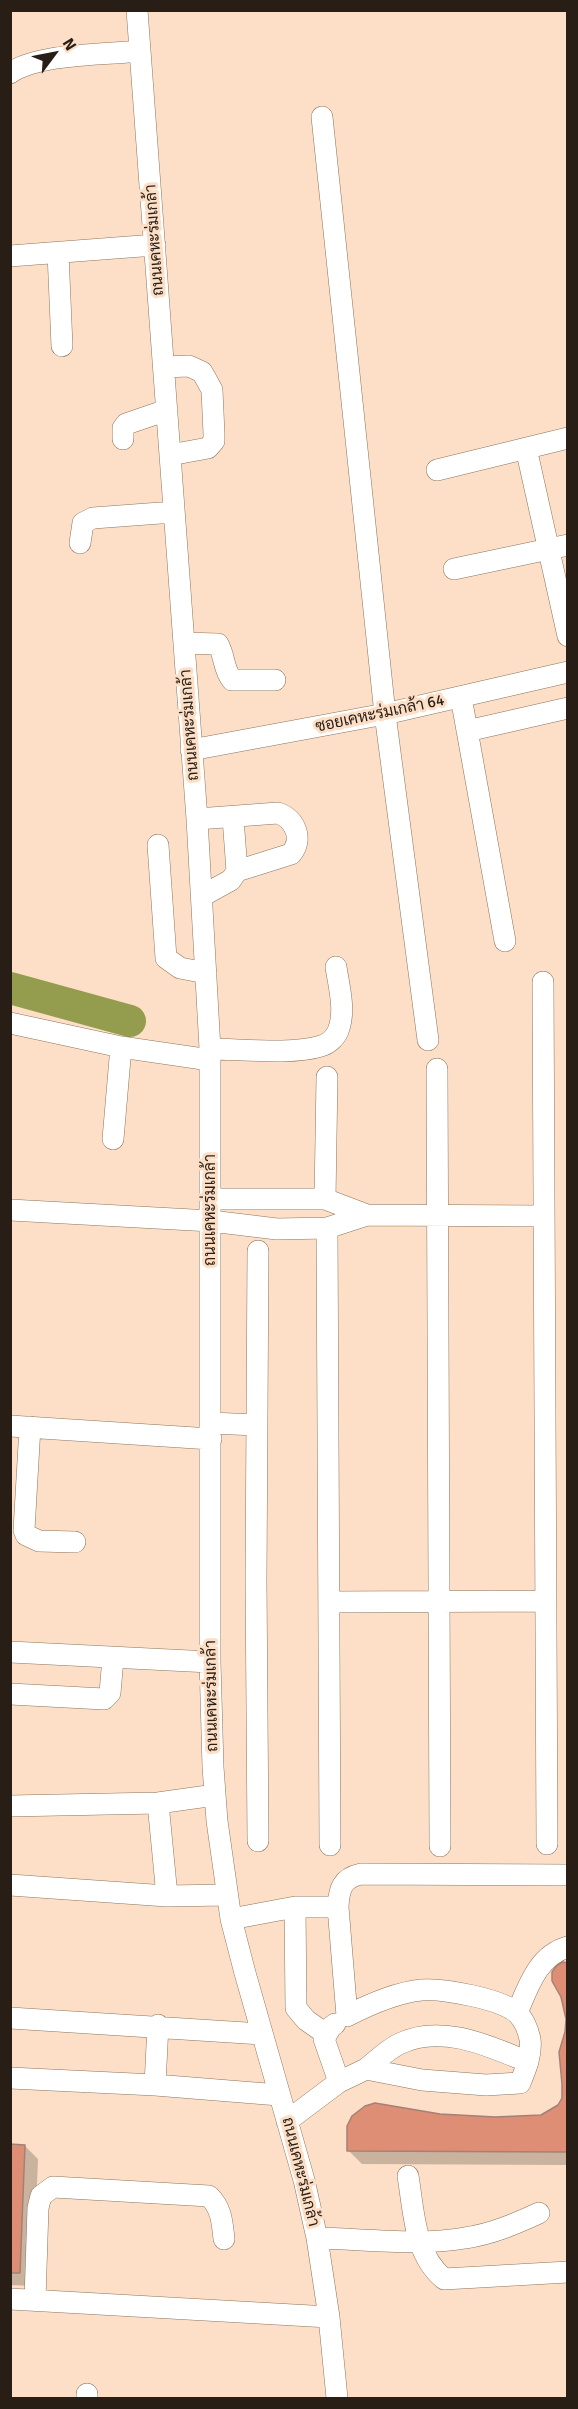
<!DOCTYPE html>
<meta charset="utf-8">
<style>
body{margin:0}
#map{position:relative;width:578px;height:2409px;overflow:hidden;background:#fcdfc6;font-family:Signika,sans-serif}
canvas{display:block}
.frame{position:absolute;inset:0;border:12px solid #281e15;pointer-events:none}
.north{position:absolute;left:24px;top:24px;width:60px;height:60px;-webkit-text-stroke:4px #fcdfc6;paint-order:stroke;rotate:58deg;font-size:16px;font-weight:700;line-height:24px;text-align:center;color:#281e15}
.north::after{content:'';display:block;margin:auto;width:21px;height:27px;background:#281e15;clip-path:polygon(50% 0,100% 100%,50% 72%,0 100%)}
</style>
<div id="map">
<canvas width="578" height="2409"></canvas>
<div class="frame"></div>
<div class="north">N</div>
</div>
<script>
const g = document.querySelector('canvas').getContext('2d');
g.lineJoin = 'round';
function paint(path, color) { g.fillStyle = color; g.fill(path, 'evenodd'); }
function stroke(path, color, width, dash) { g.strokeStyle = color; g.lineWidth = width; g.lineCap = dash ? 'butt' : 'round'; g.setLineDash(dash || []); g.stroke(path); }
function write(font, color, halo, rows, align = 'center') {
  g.font = font + ' Signika,Sarabun,sans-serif'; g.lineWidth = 6; g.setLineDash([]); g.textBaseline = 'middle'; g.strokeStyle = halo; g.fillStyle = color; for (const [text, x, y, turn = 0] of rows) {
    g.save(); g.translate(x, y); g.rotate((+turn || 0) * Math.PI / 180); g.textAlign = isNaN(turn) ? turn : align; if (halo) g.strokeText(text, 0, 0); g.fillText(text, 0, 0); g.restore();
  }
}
const shadow = new Path2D(`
 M568,1964V2165L362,2164L348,2150L440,2115L495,2118L541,2116L559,2106L563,2098Z
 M10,2146H25L38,2159L33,2286L10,2285Z`);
const river = new Path2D(`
 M10,988L130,1021`);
const building = new Path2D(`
 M563,1962L568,1963V2152L347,2151V2126L352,2116L365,2106L375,2103L440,2114L495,2117L541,2115L558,2105L562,2098V2084L559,2052L565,2032L566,2019L561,1997L552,1981V1972L557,1965Z
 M10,2144L25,2145L20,2273H10Z`);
const minor = new Path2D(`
 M137,10L197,819L210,1049V1662L213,1767L217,1821L231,1919L245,1973L304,2180L317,2238L329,2317L337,2398
 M10,73C40,53 104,55 140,51
 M322,117L385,714L428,1040
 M58,253L62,346
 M10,256L155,245
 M164,367L189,366L202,372L206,379L212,390L214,434V441L208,448L170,455
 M123,439V428L126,424L167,410
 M526,448L568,636
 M437,470L568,438
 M80,543L83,523L93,518L174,512
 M454,569L568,545
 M184,643L218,644C225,656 223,669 232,680H275
 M461,697L505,941
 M467,731L568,708
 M191,750L385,714L568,672
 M233,818L237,871
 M197,819L278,813C295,819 304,839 291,854L237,871L231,880L202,896
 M158,845L166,958L180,968L206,973
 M543,982L547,1844
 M10,1023L121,1047L210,1060
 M210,1049C240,1049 293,1055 321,1046C328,1044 335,1038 338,1031C346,1011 339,987 336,967
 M437,1069L440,1846
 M113,1139L121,1047
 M211,1199H325L367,1215
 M325,1199L327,1077
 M10,1210L211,1221L277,1229L327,1228L367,1215L543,1216
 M327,1228L330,1845
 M258,1251L256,1580L258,1841
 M211,1423L256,1425
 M10,1426L211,1439
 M30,1427L24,1530L26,1535L39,1541L75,1542
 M330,1602L545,1601
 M10,1652L210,1662
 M10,1694L104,1699L110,1693L113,1658
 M158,1803L167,1896
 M10,1806L158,1803L215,1795
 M10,1885L167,1896L227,1895
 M295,1907L296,2008L306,2020L326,2034
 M338,1907C339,1889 342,1878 361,1874L568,1875
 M231,1919L295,1907H338L347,2016C370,2004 395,1993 421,1990C442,1988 503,1999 518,2014C524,2020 528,2030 530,2039C532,2054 526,2069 520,2083L486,2085L422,2080L366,2069L339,2082L287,2121
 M517,2013C528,1987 538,1955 568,1947
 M10,2018L262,2034
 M335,2024L331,2027L324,2039L339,2082
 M366,2069C377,2060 387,2050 399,2044C441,2023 489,2046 528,2062
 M10,2078L155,2085L279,2095
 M155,2085L158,2025
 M408,2176C414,2212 414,2254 444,2279L568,2272
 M317,2238C363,2239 420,2246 465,2238C492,2234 515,2224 539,2213
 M10,2299L329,2317
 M35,2300L38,2208L41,2196L53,2187L209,2196C222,2209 222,2222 224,2239
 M87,2398V2394`);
const streetNames = [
 ["ถนนเคหะร่มเกล้า",155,240,-94],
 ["ซอยเคหะร่มเกล้า 64",380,714,-12],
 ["ถนนเคหะร่มเกล้า",190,725,-94],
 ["ถนนเคหะร่มเกล้า",211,1210,-90],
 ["ถนนเคหะร่มเกล้า",212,1696,-91],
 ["ถนนเคหะร่มเกล้า",300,2172,76]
];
paint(shadow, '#0003');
stroke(river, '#949d4e', 32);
paint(building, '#dd8e75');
stroke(building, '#a38176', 1.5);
stroke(minor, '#8d745d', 22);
stroke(minor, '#fff', 21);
write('16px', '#281e15', '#fcdfc6', streetNames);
</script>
